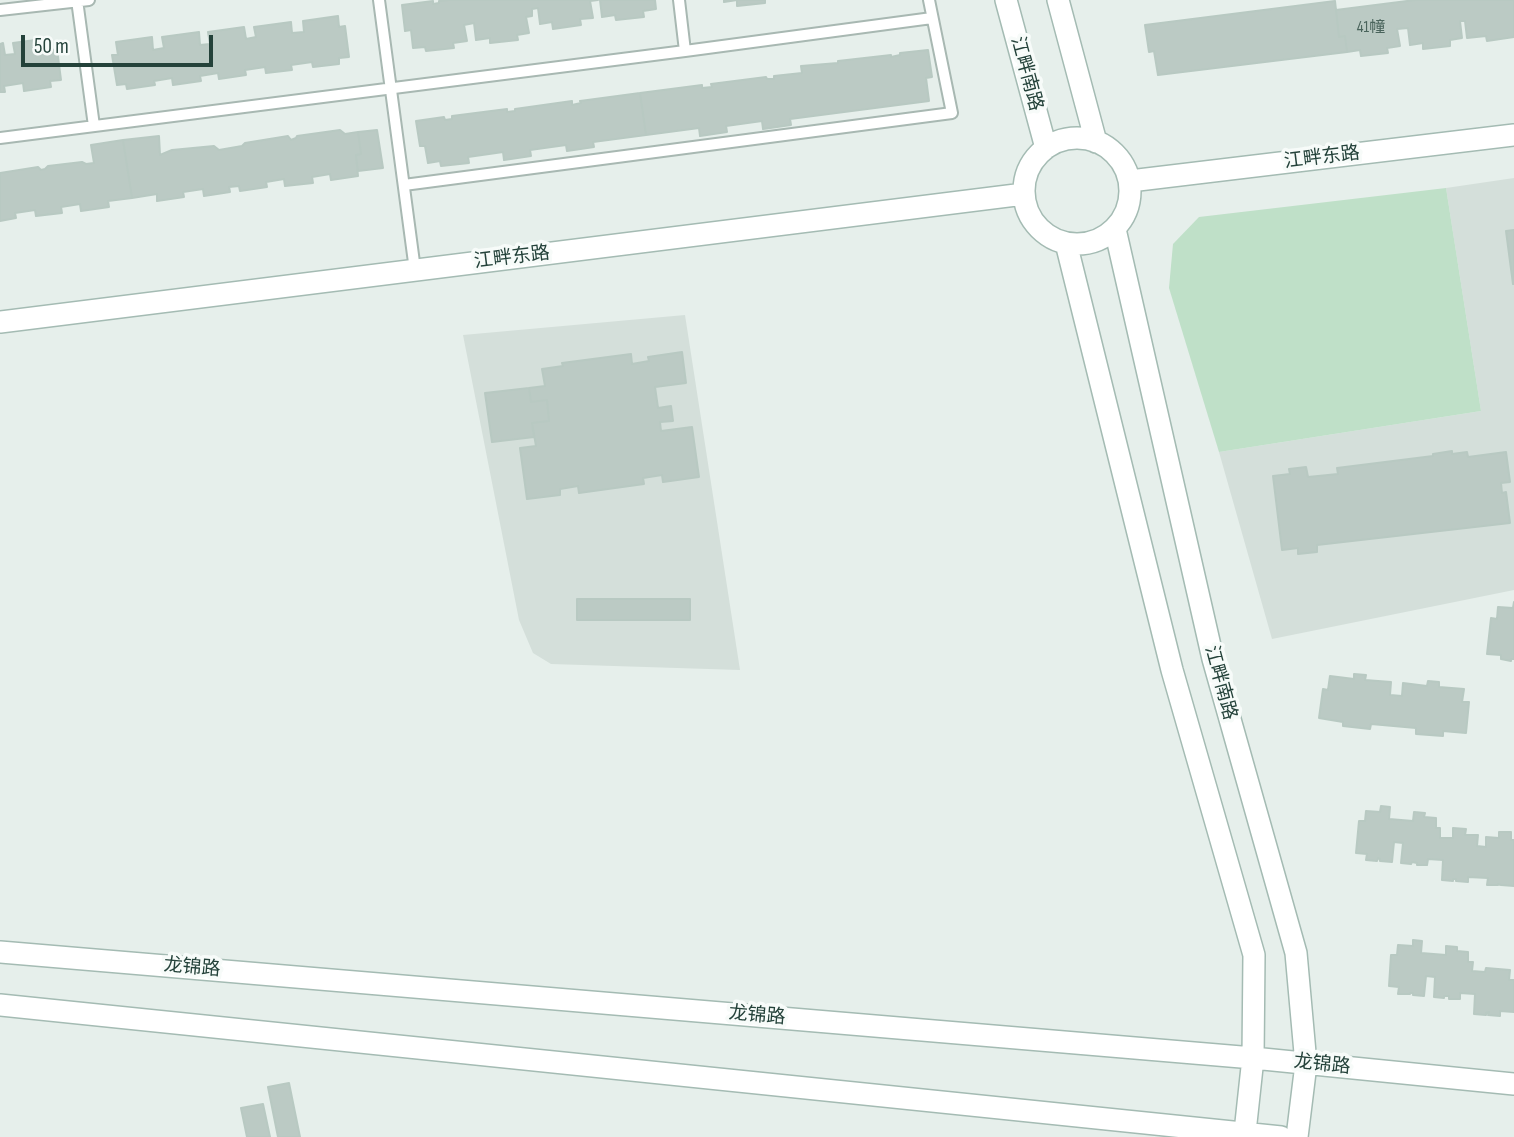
<!DOCTYPE html>
<meta charset="utf-8">
<style>
body{margin:0}
#map{position:relative;width:1514px;height:1137px;overflow:hidden;background:#e6efeb;font-family:"Sofia Sans Condensed",sans-serif}
canvas{display:block}
.scale{position:absolute;left:21px;top:35px;width:192px;height:32px;box-sizing:border-box;border:4px solid #24423a;border-top:0;padding-left:9px;font-size:21px;line-height:24px;white-space:nowrap;color:#24423a;-webkit-text-stroke:5px #f7fbf9;paint-order:stroke}
</style>
<div id="map">
<canvas width="1514" height="1137"></canvas>
<div class="scale">50 m</div>
</div>
<script>
const g = document.querySelector('canvas').getContext('2d');
g.lineJoin = 'round';
function paint(path, color) { g.fillStyle = color; g.fill(path, 'evenodd'); }
function stroke(path, color, width, dash) { g.strokeStyle = color; g.lineWidth = width; g.lineCap = dash ? 'butt' : 'round'; g.setLineDash(dash || []); g.stroke(path); }
function write(font, color, halo, rows, align = 'center') {
  g.font = font + ' "Sofia Sans Condensed","Noto Sans SC",sans-serif'; g.lineWidth = 7; g.setLineDash([]); g.textBaseline = 'middle'; g.strokeStyle = halo; g.fillStyle = color; for (const [text, x, y, turn = 0] of rows) {
    g.save(); g.translate(x, y); g.rotate((+turn || 0) * Math.PI / 180); g.textAlign = isNaN(turn) ? turn : align; if (halo) g.strokeText(text, 0, 0); g.fillText(text, 0, 0); g.restore();
  }
}
const built = new Path2D(`
 M1514,178V590L1272,639L1219,452L1481,411L1446,188Z
 M685,315L740,670L551,664L533,653L519,620L463,335Z`);
const green = new Path2D(`
 M1446,188L1481,411L1219,452L1169,288L1173,244L1199,217Z`);
const building = new Path2D(`
 M449,0H598L590,1L593,18L580,19L581,25L553,29L552,22L540,24L538,8L532,9V16L526,17L529,33L517,35L518,40L490,43V38L476,40L474,23L464,25L467,41L453,43L454,48L426,51L425,47L413,48L411,30L405,31L402,5L433,1V4L439,3V1Z
 M600,0H655L656,9L643,11L644,17L616,20L615,15L602,17Z
 M724,0H765V3L737,6V0L724,2Z
 M1415,0H1514V37L1487,41L1486,36L1467,38L1465,21H1460L1462,38L1450,40V46L1423,49V43L1410,45L1408,28L1397,29L1400,46L1387,48L1388,53L1361,56L1360,50L1347,52L1345,36L1339,37L1336,10Z
 M1335,1L1339,37L1345,36L1347,52L1158,75L1154,51L1149,52L1145,25Z
 M338,16L339,27L345,26L349,57L339,58V64L313,67L312,62L291,65L292,70L266,73L265,67L245,70L246,75L219,79L218,73L200,76L201,81L173,85L172,78L154,81L155,85L127,89L126,84L117,85L112,55H118L116,42L152,37L153,50L164,48L162,37L199,32L200,45L210,44L208,32L244,27L246,39L256,37L254,27L291,22L292,33L304,32L303,21Z
 M50,38L52,50L57,49L61,80L50,81L51,87L24,91L23,83L4,86L5,92H0V44L3,43L5,55L15,54L13,43Z
 M928,50L932,77L926,78L929,101L790,119L791,125L763,129L762,121L726,126L727,132L700,136L699,128L646,135L640,93L702,85V88L712,87L711,84L766,77L767,79H774V76L802,73L801,66L838,63V61L891,55V57L900,55V53Z
 M640,93L646,135L593,142L594,147L567,151L566,145L530,150L531,156L504,160L503,152L468,157L469,163L441,166L440,161L428,163L425,146H420L416,121L444,117L445,120L452,119V116L507,109V112L515,111V109L572,101V105L581,103L580,101Z
 M340,130L345,134L358,132L361,154L356,155L358,176L331,180L330,174L312,177L313,183L285,186L284,179L266,182L267,187L240,191L239,186L229,187L230,192L204,196L203,189L183,192L184,197L157,201V194L132,198L123,140L159,136L160,155L172,150L214,146L219,150L242,146L245,143L288,136L291,140L296,138L297,136Z
 M377,130L383,168L358,171L356,155L361,154L358,132Z
 M123,140L132,198L108,201L109,207L81,211L80,204L61,207L62,213L36,216L35,210L15,213L16,218L0,221V173L38,167L41,170L45,169L48,166L82,162L86,164L94,163L91,145Z
 M1514,230V284H1513L1506,231Z
 M682,352L686,383L655,387L658,408L671,406L673,421L660,422L661,431L692,427L699,477L663,482L662,475L643,478L644,484L579,493L578,486L560,489V495L527,499L520,448L536,446L532,423L549,421L547,400L531,402L529,388L545,386L542,369L563,366L562,363L631,354L632,364L649,361L648,357Z
 M529,388L531,402L547,400L549,421L532,423L534,437L492,442L485,393Z
 M1452,451V454L1467,452L1468,457L1506,452L1510,482L1501,483L1502,493L1506,492L1510,523L1317,545V552L1298,554V548L1282,550L1273,476L1290,474L1289,469L1306,467L1308,477L1338,474L1337,468L1433,456V454Z
 M577,599H690V620H577Z
 M1514,602V659H1511V661L1501,659V655L1487,654L1491,618L1497,619L1498,607L1513,608Z
 M1354,674L1366,675L1365,680L1391,682L1390,695L1402,696L1403,683L1427,686L1428,681L1439,682V687L1464,689L1462,702H1469L1466,733L1443,731V736L1416,734V728L1371,724L1370,729L1343,726V722L1319,718L1323,689L1328,690L1330,676L1354,679Z
 M1381,806L1390,807L1389,819L1413,821L1414,812L1425,813L1424,817L1436,818V828H1440V838H1453V828L1466,829L1465,835H1478L1477,846L1486,847V837L1499,838V832H1511V840H1514V886L1501,885L1498,884V885H1487L1488,878L1468,877V882L1456,881V879H1453V881L1442,880L1443,860L1428,859L1427,865H1417V863L1412,862L1411,864L1401,863L1403,843L1394,842L1392,862L1380,861V859L1378,858L1377,861L1366,860L1367,854L1356,853L1359,821H1365L1366,811L1380,812Z
 M1413,940L1422,941L1421,953L1446,955V946L1457,947V951L1468,952V962H1473L1472,971L1485,972L1486,968L1510,970L1509,980H1514V1012L1500,1011V1016L1488,1015L1489,1012L1486,1013V1015L1474,1014L1475,994L1460,993V999H1449V996H1444V998L1434,997L1435,977L1426,976L1424,996L1413,995V993H1410V994H1398L1399,987L1389,986L1391,955H1397L1398,945L1413,946Z
 M289,1083L300,1137H278L268,1087Z
 M263,1104L270,1137H247L241,1108Z`);
const lane = new Path2D(`
 M77,0L94,126
 M379,0L415,270
 M0,10L89,0
 M685,51L932,18
 M0,138L685,51L679,0
 M404,185L952,113L929,0`);
const secondary = new Path2D(`
 M1006,0L1046,148
 M1058,0L1096,142
 M1024 191a53 53 0 1 1 106 0a53 53 0 1 1-106 0Z
 M1130,181L1514,135
 M1115,229L1213,659L1296,953L1306,1064L1297,1137
 M1066,243L1172,670L1254,955L1253,1058L1245,1132
 M0,322L1024,194
 M0,952L1253,1058L1514,1084
 M0,1005L1281,1137`);
const numberNames = [
 ["41幢",1371,28]
];
const streetNames = [
 ["江畔南路",1026,74,75],
 ["江畔东路",1322,158,-7],
 ["江畔东路",512,258,-7],
 ["江畔南路",1220,683,75],
 ["龙锦路",192,968,5],
 ["龙锦路",757,1016,5],
 ["龙锦路",1322,1065,6]
];
paint(built, '#d4dfda');
paint(green, '#bfe0c8');
paint(building, '#bbcac4');
stroke(building, '#b8c9c2', 2);
stroke(lane, '#a8b8b2', 14);
stroke(secondary, '#a4bbb3', 24);
stroke(lane, '#fff', 10);
stroke(secondary, '#fff', 21);
write('16px', '#4a645c', null, numberNames);
write('19px', '#24423a', '#f7fbf9', streetNames);
</script>
